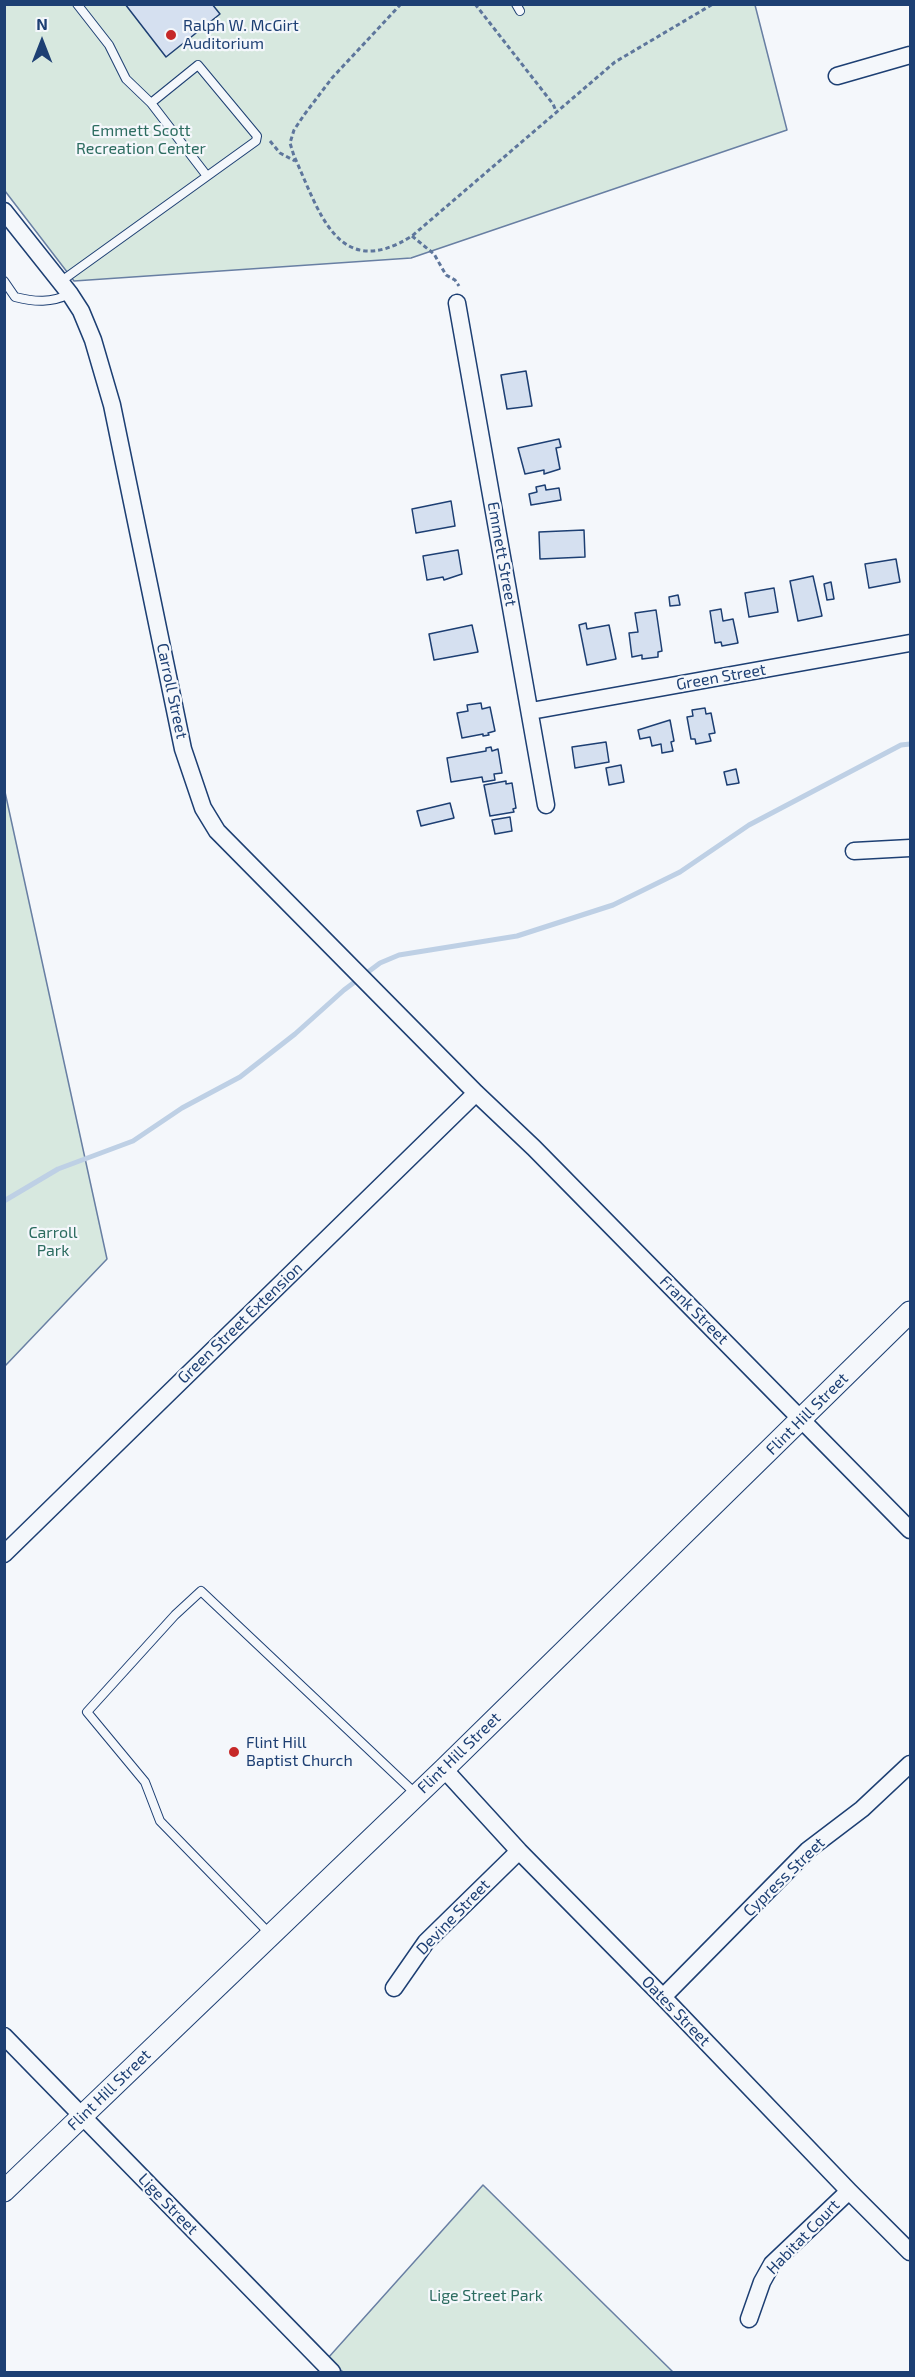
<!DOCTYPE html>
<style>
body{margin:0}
#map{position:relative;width:915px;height:2377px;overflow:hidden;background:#f4f7fb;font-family:"Exo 2",sans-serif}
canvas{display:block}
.frame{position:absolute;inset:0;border:6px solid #1d3f73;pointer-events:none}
.north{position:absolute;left:12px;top:12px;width:60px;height:60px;-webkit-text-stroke:4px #f4f7fb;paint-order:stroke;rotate:0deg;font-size:16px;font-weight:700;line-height:24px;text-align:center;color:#1d3f73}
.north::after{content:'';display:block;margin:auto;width:21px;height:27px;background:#1d3f73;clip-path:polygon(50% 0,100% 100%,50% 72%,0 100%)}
</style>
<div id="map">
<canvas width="915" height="2377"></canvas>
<div class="frame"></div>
<div class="north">N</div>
</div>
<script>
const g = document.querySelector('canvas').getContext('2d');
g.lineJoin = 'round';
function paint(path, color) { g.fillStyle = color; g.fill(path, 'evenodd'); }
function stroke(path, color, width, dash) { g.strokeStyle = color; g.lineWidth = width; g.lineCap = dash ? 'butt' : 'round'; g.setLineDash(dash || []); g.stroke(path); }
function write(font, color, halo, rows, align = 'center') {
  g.font = font + ' "Exo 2",sans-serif'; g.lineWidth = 4.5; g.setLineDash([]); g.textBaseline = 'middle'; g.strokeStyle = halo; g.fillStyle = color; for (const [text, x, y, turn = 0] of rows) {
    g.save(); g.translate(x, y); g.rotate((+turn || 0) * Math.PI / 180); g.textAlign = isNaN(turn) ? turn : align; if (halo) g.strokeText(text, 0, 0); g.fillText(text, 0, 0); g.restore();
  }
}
const green = new Path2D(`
 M5,5H755L787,130L411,258L74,281L5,191Z
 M5,792L107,1259L5,1366Z
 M483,2185L673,2372H343L328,2358Z`);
const stream = new Path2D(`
 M4,1201L58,1169L133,1141L182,1108L240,1077L295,1034L344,990L380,963L399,955L517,936L613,905L680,872L749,825L901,745L910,744`);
const building = new Path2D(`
 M125,4H212L220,14L166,57Z
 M526,371L532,406L507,409L501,375Z
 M559,439L561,447L556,448L560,469L544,474V470L525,474L518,448Z
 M545,485L546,490L559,488L561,500L531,505L529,494L537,492L536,487Z
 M451,501L455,526L416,533L412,509Z
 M584,530L585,557L540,559L539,532Z
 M458,550L462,574L444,580L443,577L427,580L423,556Z
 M896,559L900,582L869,588L865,564Z
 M813,576L822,616L798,621L790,581Z
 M831,582L834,599L827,600L824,584Z
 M774,588L778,612L749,617L745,593Z
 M678,595L680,605L670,606L669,597Z
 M721,609L723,621L733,619L738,643L722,646L721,642L715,643L710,611Z
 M656,610L662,651L658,652V657L642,659V655L632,657L629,633L638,632L635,613Z
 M586,623L587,629L609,625L616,659L587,665L579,625Z
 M472,625L478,652L434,660L429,634Z
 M481,703L482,709L490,707L495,731L488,733L489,735L483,736V734L462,738L457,713L468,711L467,705Z
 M705,708L706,714L711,713L715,733L709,734L711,741L696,744L695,739H691L687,717L693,716L692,710Z
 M670,720L674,741L671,742L673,751L662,753L661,744L652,746L650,737L640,739L638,730Z
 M606,742L609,762L575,768L572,747Z
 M491,747L492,751L498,749L502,773L494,774L495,780L483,782L482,777L451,782L447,758L486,751V748Z
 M621,765L624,782L609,785L606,768Z
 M736,769L739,783L727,785L724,772Z
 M506,781V784L512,783L516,808L513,809L514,812L490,816L484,785Z
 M450,803L454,818L421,826L417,811Z
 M510,817L512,831L495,834L492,820Z`);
const path = new Path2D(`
 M401,4L332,78L304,115L294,130L290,143L294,156C319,210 337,283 412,236L615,62L713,4
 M475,4L553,104L556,111
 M270,141L280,153L295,161
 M412,236L434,254L446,275L455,280L459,286`);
const service = new Path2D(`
 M77,4L109,45L126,79L151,103L207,176
 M516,4L520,11
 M4,281L15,297C35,302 51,303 70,294
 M60,282L256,141L257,136L198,65L151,103
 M270,1934L160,1821L145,1782L87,1712L175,1615L201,1591L417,1795`);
const minor = new Path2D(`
 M837,76L910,55
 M4,211L70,294L81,311L93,340L112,405L183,749L203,808L217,831L476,1093L534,1148L910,1530
 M457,303L546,805
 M531,711L910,643
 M854,851L910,848
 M4,1554L476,1093
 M444,1769L519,1851L663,1997L849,2191L910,2252
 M394,1988L426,1942L519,1851
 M663,1997L808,1850L862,1809L910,1764
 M4,2036L332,2372
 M749,2319L762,2282L772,2264L849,2191`);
const tertiary = new Path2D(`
 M4,2191L444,1769L910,1312`);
const markers = [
 [171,35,6,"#c62828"],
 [234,1752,6,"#c62828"]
];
const poiNames = [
 ["Ralph W. McGirt",183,26],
 ["Auditorium",183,44],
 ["Flint Hill",246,1743],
 ["Baptist Church",246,1761]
];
const parkNames = [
 ["Emmett Scott",141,131],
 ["Recreation Center",141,149],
 ["Carroll",53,1233],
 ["Park",53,1251],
 ["Lige Street Park",486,2296]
];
const streetNames = [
 ["Emmett Street",502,554,80],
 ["Green Street",721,677,-10],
 ["Carroll Street",172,691,78],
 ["Frank Street",694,1310,45],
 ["Green Street Extension",240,1323,-44],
 ["Flint Hill Street",807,1414,-45],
 ["Flint Hill Street",459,1753,-44],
 ["Cypress Street",784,1877,-44],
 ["Devine Street",453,1917,-46],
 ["Oates Street",676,2011,46],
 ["Flint Hill Street",109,2090,-44],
 ["Lige Street",168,2204,46],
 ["Habitat Court",803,2237,-46]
];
paint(green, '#d7e8df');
stroke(green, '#687fa3', 1.5);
stroke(stream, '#bed0e5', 5);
paint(building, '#d5e0f0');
stroke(building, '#1d3f73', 1.5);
stroke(service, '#1d3f73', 10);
stroke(minor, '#1d3f73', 19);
stroke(tertiary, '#1d3f73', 23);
stroke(path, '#5e769c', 3, [4.5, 3]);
stroke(service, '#f4f7fb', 8);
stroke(minor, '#f4f7fb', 16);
stroke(tertiary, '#f4f7fb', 21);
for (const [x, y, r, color] of markers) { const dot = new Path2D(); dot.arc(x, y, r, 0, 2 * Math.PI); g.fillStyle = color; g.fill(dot); stroke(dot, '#f4f7fb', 2); }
write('16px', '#1d3f73', '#f4f7fb', poiNames, 'left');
write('16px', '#2c6c60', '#f4f7fb', parkNames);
write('16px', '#1d3f73', '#f4f7fb', streetNames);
</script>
